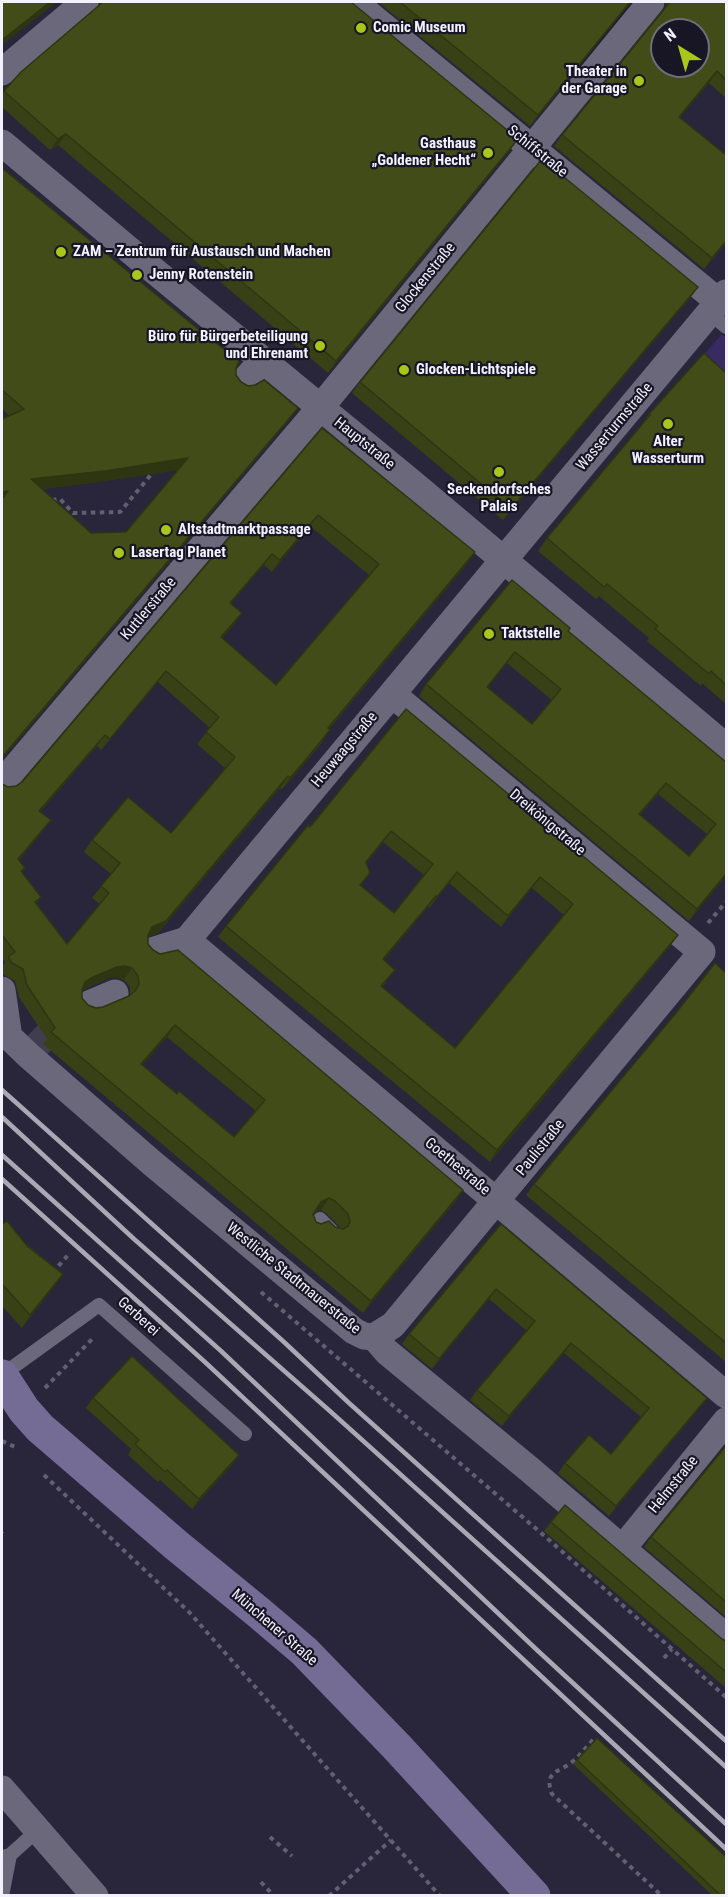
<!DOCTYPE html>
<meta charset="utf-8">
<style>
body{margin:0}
#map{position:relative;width:728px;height:1897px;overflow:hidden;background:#211f2f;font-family:"Roboto Condensed",sans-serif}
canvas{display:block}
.frame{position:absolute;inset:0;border:3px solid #f3f1fd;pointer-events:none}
.north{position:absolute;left:650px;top:18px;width:60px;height:60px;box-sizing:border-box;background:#181525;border:2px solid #706d7b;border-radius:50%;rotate:323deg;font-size:16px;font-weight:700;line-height:24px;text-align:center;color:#f3f1fd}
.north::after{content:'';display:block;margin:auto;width:21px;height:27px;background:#a9c71a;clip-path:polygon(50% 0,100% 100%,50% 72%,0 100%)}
</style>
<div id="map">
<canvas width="728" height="1897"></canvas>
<div class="frame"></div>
<div class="north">N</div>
</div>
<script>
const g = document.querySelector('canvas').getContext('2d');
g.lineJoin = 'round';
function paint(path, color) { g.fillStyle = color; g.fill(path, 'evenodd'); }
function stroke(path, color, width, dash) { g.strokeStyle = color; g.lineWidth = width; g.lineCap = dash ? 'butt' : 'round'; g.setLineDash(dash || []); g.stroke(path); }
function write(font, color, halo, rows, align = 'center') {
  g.font = font + ' "Roboto Condensed",sans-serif'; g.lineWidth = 4.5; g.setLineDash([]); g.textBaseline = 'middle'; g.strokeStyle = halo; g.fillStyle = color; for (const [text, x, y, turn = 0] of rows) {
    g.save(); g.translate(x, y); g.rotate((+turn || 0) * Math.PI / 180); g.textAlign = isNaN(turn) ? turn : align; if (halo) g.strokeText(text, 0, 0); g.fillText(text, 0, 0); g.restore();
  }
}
const built = new Path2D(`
 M2,2H478L579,82L644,2H726V323L722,334L726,338V1895L2,1896ZM662,30H698V66H662Z`);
const green = new Path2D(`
 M722,334L726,338V392L695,365Z`);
const streetTunnel = new Path2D(`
 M28,1055L45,1037L52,1043L73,1021`);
const path = new Path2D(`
 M52,500L60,499L73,513L120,512L154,471
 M708,923L726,902
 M52,1268L55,1270L68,1255
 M261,1292L548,1539L726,1697
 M45,1388L92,1339V1336
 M2,1441L15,1447
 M44,1475L189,1612L440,1896
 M2,1532V1533
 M664,1658L672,1649
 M593,1740C586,1747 580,1756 572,1762C560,1772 543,1771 552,1794L662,1896
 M270,1837L292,1856
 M261,1882L274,1896
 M329,1896L391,1840`);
const lane = new Path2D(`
 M710,313L726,327
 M314,1227L320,1219L333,1232
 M2,1375L99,1305L245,1434
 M2,1857L10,1855L38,1830
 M2,1896L10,1855`);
const street = new Path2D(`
 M354,2L719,302
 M2,72L85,2
 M2,143L146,264L411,482L726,747
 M243,382L263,360
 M2,783L320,408L651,2
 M187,940L726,293
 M187,940L726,1395
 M155,950L187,940
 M2,990L9,1038
 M89,1004L115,993
 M2,1030L28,1055L152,1163L354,1331L364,1336L374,1337L387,1352L529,1469L726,1637
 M374,1337L393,1325L702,952L392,694
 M622,1549L726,1421
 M2,1789L95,1896`);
const secondary = new Path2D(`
 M2,1376L24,1410L40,1428L176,1545L258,1612L304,1651L396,1746L534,1896`);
const rail = new Path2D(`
 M2,1090L284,1342L349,1403L726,1741
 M2,1117L134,1239L331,1412L726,1767
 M2,1155L221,1351L537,1650L726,1824
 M2,1179L206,1363L726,1849`);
const wall = new Path2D(`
 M100,2H351L518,139L510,150L328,373L58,145L50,150L2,107V94L4,91L100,5Z
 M378,2H631L530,126Z
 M666,2H726V98L709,83L680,117L726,243L704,269L554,146L562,135L665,8L666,5Z
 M2,168L236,368V375L241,382L298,408L289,420L2,759L10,416L2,409ZM178,470L126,532L91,533L42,489L97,482Z
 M698,287L690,298L503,520L352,393L360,382Z
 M726,373V704L702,683L701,686L647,641L649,638L599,596L596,599L538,551L547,538L641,426L649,414Z
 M322,428L467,564L329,729L330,730L322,742L296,774L282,789L280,788L158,933L148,937V944L153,950L463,1190L455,1202L363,1313L43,1044L47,1039L19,997L15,981L4,975L2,971V967L5,962L2,958V784L8,787L16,786L22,782ZM310,526L369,575L276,685L222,638L234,625L231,603L264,565L272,572ZM158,682L210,728L197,744L225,768L171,833L92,840L84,852L111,874L92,898L100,904L67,944L36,904L41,897L22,872L25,868L19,860L42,832L51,820L40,812L97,746L101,750ZM116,977L124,980L130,987V995L103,1007L96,1008L88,1005L82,998V990L109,978ZM167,1037L256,1111L234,1137L177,1094L142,1065ZM321,1210L326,1213L339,1226L340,1228L321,1224L316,1222L313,1214Z
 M568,631L726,762V876L689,921L419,696L426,684ZM507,663L552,700L532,724L488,687ZM658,794L707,834L689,856L640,815Z
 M406,709L678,935L670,946L490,1162L218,937L226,926L310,827ZM383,842L424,875L394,913L361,886L367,863ZM449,883L501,927L532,888L564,915L455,1048L382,987L387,981L384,960L428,907L429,908Z
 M726,973V1362L526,1195L534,1184Z
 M2,1224L63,1274L22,1328L2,1306Z
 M501,1224L700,1408L609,1516L558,1473L565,1463L611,1454L641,1417L564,1353L502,1426L470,1400L477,1390L527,1331L489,1299L432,1369L402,1344L409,1334Z
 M93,1398L232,1465L192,1509L160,1480L158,1482L128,1455L131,1449L86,1408Z
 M726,1446V1617L644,1547L651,1537Z
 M551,1522L722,1639L726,1641V1688L544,1531Z
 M577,1760L726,1896H713L573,1764Z`);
const shadedWall = new Path2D(`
 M50,2H57L2,45V40Z
 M630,2H631L530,126L538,115Z
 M717,71L709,83L671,128L679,117Z
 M66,134L58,145L50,150L58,139Z
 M518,139L510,150L328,373L336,361Z
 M726,241V243L704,269L712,258Z
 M698,287L690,298L503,520L511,509Z
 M298,408L289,420L2,759V757Z
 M188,458L180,470L97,482L23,491L31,479Z
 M8,491L2,501V492Z
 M318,515L310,526L272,572L280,560Z
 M475,552L467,564L319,740L328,728Z
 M272,554L264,565L222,614L230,603Z
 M242,613L234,625L213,649L221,637Z
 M515,652L507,663L479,698L487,687Z
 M166,671L158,682L101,750L110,739Z
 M330,730L296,774L282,789L290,778Z
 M105,735L97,746L31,822L39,811Z
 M288,776L280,788L158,933L144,939L152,927Z
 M666,783L658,794L631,826L639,814Z
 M51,820L42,832L10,870L18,859Z
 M391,831L383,842L359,873L366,862Z
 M457,872L449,883L429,908L437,897Z
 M726,874V876L689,921L697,909Z
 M540,877L532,888L501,927L508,916Z
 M436,896L428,907L375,970L383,959Z
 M678,935L670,946L490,1162L497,1150Z
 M125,966L132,968L124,980L116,977L109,978L83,989L77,994L85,982L91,978L117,967Z
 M175,1025L167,1037L133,1076L141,1064Z
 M463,1190L455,1202L363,1313L371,1301Z
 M329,1198L321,1210L313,1213L321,1202Z
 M63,1274L54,1287L22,1328L30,1315Z
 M496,1289L489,1299L432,1369L439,1359Z
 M571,1343L564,1353L502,1426L509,1416Z
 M707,1398L700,1408L609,1516L616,1506Z
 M239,1455L232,1465L192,1509L199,1499Z`);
const building = new Path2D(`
 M2,2H50L2,40Z
 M103,2H351L518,139L336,361L66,134L58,139L4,91L21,72Z
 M400,2H630L538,115Z
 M670,2H726V80L717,71L679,117L726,155V241L712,258L562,135ZM662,30H698V66H662Z
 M542,159L698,287L511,509L360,382Z
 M2,168L198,329L239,361L236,368V375L241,382L248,386L255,385L264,380L298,408L2,757V499L8,491L2,492V419L24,409L2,390ZM188,458L126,532L91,533L31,479L105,471Z
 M704,353L726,373V685L711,671L709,674L655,629L658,626L607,584L604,587L547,538L650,415L649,414Z
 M322,428L475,552L328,728L330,730L304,762L290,778L288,776L166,921L152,927L148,935V944L153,950L160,954L178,950L463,1190L371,1301L51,1032L55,1028L27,985L23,969L12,963L8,957L15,952L2,935V784L8,787L16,786L22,782ZM318,515L379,564L276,685L221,637L242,613L230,603L272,554L280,560ZM166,671L219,717L206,732L235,757L171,833L128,797L92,840L120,863L101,886L109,893L67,944L35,902L41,897L21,871L25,868L18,859L51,820L39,811L105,735L110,739ZM125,966L132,968L138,976L139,984L135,991L129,996L103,1007L96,1008L88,1005L82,998V990L85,982L91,978L117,967ZM175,1025L265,1100L234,1137L179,1091L177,1094L141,1064ZM329,1198L335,1201L348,1214L350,1222L348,1226L343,1229L335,1227L329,1221L321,1224L316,1222L313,1214L321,1202Z
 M512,580L570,628L568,631L726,762V874L697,909L426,684ZM515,652L561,689L532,724L487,687ZM666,783L716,824L689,856L639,814Z
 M406,709L678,935L497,1150L226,926L308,825L310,827ZM391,831L433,864L394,913L360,885L370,873L366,862ZM457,872L508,916L540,877L573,904L455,1048L381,986L395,970L383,959L436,896L437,897Z
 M715,963L726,973V1343L534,1184L676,1013Z
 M7,1221L28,1247L63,1274L30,1315L2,1284V1224Z
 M501,1224L707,1398L616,1506L565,1463L589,1435L611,1454L649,1408L571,1343L509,1416L477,1390L535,1321L496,1289L439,1359L409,1334Z
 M132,1356L239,1455L199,1499L167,1470L165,1472L135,1444L139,1440L93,1398Z
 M726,1446V1602L651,1537Z
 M565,1505L722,1639L726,1641V1672L551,1522Z
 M597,1738L726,1857V1896H721L718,1893L577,1760Z`);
const markers = [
 [361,28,6,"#a9c71a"],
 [639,81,6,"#a9c71a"],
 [488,153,6,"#a9c71a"],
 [61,252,6,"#a9c71a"],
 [137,275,6,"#a9c71a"],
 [320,346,6,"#a9c71a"],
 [404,370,6,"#a9c71a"],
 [668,424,6,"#a9c71a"],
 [499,472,6,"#a9c71a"],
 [166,530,6,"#a9c71a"],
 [119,553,6,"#a9c71a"],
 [489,634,6,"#a9c71a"]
];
const poiNames = [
 ["Comic Museum",373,28],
 ["Theater in",627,72,"right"],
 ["der Garage",627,89,"right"],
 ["Gasthaus",476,144,"right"],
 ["„Goldener Hecht“",476,161,"right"],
 ["ZAM – Zentrum für Austausch und Machen",73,252],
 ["Jenny Rotenstein",149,275],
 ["Büro für Bürgerbeteiligung",308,337,"right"],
 ["und Ehrenamt",308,354,"right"],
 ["Glocken-Lichtspiele",416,370],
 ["Alter",668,442,"center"],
 ["Wasserturm",668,459,"center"],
 ["Seckendorfsches",499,490,"center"],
 ["Palais",499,507,"center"],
 ["Altstadtmarktpassage",178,530],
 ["Lasertag Planet",131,553],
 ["Taktstelle",501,634]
];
const streetNames = [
 ["Schiffstraße",537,152,39],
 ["Glockenstraße",426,278,-51],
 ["Wasserturmstraße",615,427,-50],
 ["Hauptstraße",364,444,39],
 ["Kuttlerstraße",149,609,-50],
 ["Heuwaagstraße",345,750,-50],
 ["Dreikönigstraße",547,823,40],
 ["Paulistraße",541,1148,-51],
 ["Goethestraße",457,1167,40],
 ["Westliche Stadtmauerstraße",293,1279,39],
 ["Gerberei",138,1317,42],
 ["Helmstraße",674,1485,-51],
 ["Münchener Straße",274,1628,41]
];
paint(built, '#29263c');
paint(green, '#382b63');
stroke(streetTunnel, '#403e4e', 27, [27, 14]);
stroke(path, '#62606f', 4, [4.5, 4.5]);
stroke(lane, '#6b687c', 14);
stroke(street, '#6b687c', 27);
stroke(secondary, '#746c95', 33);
stroke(rail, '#aaa8b5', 4.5);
paint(wall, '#384115');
paint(shadedWall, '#2e3511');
paint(building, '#414c18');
stroke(building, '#2e3511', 1.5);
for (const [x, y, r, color] of markers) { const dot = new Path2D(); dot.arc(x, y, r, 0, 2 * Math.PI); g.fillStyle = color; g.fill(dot); stroke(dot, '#181525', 2); }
write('bold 15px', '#f3f1fd', '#181525', poiNames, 'left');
write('15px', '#f3f1fd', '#181525', streetNames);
</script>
